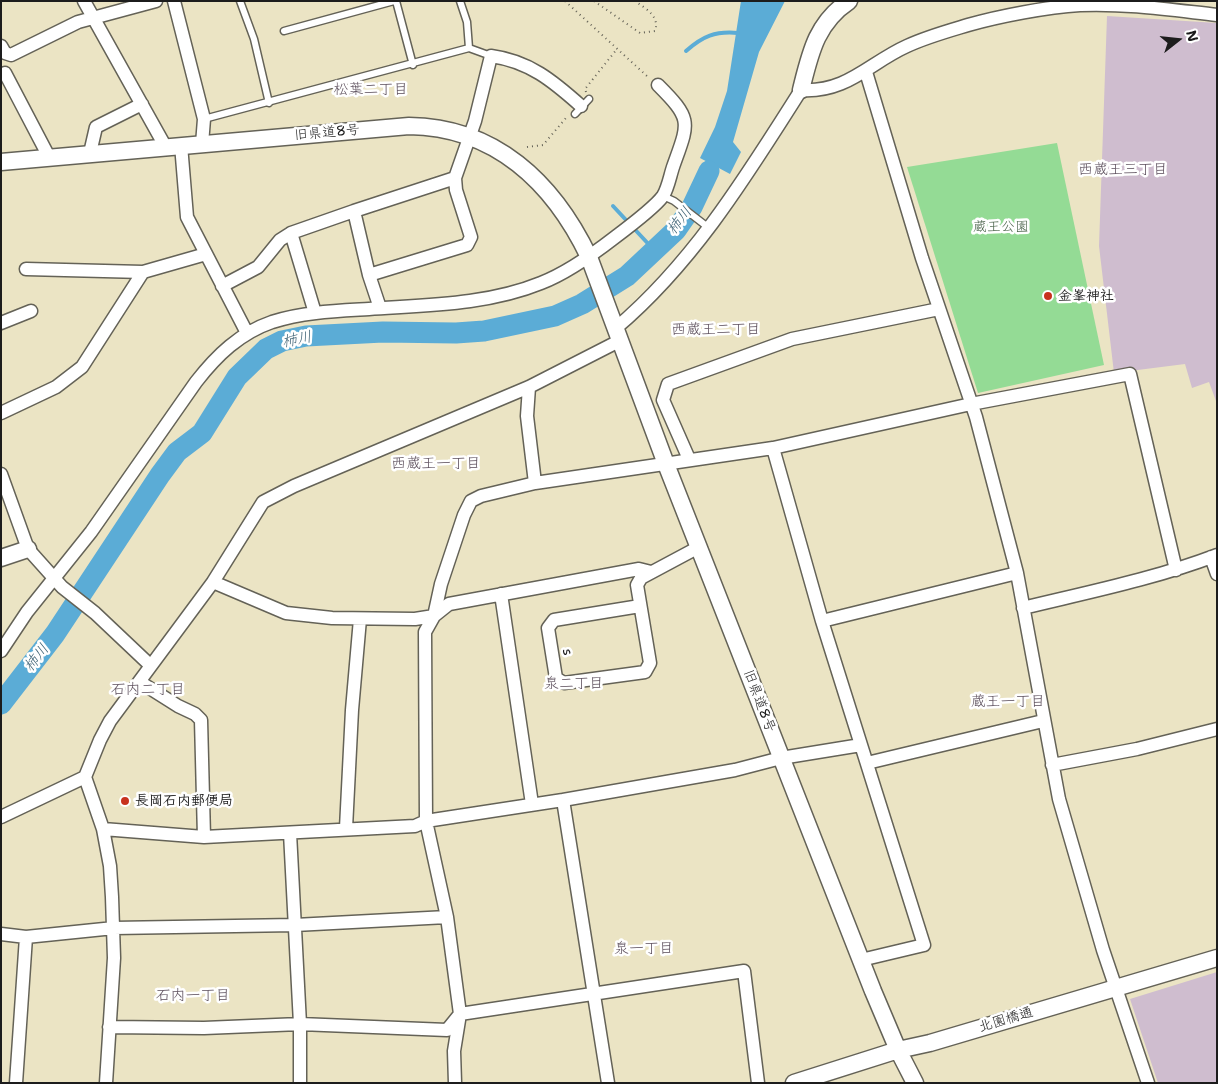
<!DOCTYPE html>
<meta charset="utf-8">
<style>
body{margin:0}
#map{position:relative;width:1218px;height:1084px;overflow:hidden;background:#ebe4c4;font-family:"Shantell Sans",sans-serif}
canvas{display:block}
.frame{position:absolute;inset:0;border:2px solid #1c1c1c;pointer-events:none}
.north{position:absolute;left:1153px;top:15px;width:50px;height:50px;-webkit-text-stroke:4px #fff;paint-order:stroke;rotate:74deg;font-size:14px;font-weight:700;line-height:20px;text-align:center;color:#1c1c1c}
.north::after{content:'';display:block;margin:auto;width:18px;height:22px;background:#1c1c1c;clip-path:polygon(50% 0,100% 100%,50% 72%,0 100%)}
</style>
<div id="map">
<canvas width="1218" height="1084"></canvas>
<div class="frame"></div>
<div class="north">N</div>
</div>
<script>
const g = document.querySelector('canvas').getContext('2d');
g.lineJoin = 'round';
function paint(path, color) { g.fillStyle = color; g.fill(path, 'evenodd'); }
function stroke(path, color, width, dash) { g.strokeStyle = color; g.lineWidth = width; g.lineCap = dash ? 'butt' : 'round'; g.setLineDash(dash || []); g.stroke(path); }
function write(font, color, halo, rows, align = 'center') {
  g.font = font + ' "Shantell Sans","Klee One",sans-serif'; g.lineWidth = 5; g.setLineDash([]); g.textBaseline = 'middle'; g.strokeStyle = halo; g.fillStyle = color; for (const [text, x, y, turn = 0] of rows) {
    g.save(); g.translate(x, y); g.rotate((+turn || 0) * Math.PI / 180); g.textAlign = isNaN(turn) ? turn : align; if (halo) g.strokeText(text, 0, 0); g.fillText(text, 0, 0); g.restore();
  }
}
const industrial = new Path2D(`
 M1107,16L1217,23L1216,401L1209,382L1192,388L1185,364L1114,373L1099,246Z
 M1217,972V1083H1158L1130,999Z`);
const green = new Path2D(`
 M1057,143L1104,365L978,393L907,167Z`);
const water = new Path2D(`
 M741,1H785L759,52L733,142L741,152L730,174L700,158L715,127L727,91Z`);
const stream = new Path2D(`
 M686,51C703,36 715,31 738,33
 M613,206L654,250`);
const river = new Path2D(`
 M1,704L55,634L160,475L177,452L202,433L237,377L266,349L282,341L306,336L383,332L456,333L484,331L555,316L582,304L627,276L676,230L692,207L709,171`);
const path = new Path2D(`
 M565,1L648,77
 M594,1L640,33L655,31C660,16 646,9 635,1
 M586,92L585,89L617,49
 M527,147L543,145L566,118`);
const service = new Path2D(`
 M240,1L254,39L269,103
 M396,1L413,65
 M460,1L467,22L469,48
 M284,31L394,1
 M575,114L589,99
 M204,119L469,48L491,56
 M663,196L674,201L709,228`);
const minor = new Path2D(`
 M84,1L165,146
 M174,1L204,119L202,144
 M1,46L5,53L11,55L78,22L156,1
 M866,72L922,258L976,417L1017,573L1059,799L1103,950L1148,1083
 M5,73L49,157
 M181,145L187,217L247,333
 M90,153L96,127L142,104
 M291,233L315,313
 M26,269L143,272
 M369,275L467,245L471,237L456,190L455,178L475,121L491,56C529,61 553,81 581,106
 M222,286L258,267L280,240L291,233L354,211
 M380,308L369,275L354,211L455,178
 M1,323L31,311
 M616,328C694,262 747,175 801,90C847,93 869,63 907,46C926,37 948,31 968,25C1000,16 1047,7 1080,5C1126,3 1172,10 1217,15
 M529,387L527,416L535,483
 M1,413L56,387L82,367L143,272L206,254
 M773,448L822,621L924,945L861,960
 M689,459L663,400L668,384L792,339L939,309
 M1,474L28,549L62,587L95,613L150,665
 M1211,557L1217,574
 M213,582L286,613L332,618L415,619L434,616L449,604L639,569L651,572
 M501,594L532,804
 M640,606L554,620L548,628L556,678L564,683L645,672L650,663L637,585L641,578L699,547
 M1023,608C1089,592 1154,579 1217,555
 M822,621L1017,573
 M1,651L27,612L91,532L196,382C217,355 240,333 272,322C304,312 336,311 369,309C426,305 487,305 541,283C567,273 592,255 614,238C626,229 655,207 663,196C668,188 670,176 673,167C689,122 693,120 658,85
 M140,682L178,706L195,714L201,720L204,837
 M867,763L1043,721
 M1052,765L1137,749L1217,729
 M563,800L608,1083
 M1,817L85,777
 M346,828L352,710L360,619
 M103,829L204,837L415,826L426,821L563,800L735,770L781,758L861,745
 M290,833L300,1024V1083
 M1,934L26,937L114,928L295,925L447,917
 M109,1027L204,1028L300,1024L447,1030L460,1014L744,971L758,1083
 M16,1083L26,937
 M106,1083L114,958L112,897L110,866L103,829L85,777L100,740L110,721L213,582L263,502L294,486L529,387L621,340
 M455,1083L454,1051L460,1014L447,917L426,821L425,632L434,616L441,584L464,515L471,501L481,496L535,483L773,448L971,404L1130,374L1176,570`);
const tertiary = new Path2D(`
 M801,90C810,54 816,23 849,1
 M1,162L409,126C495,127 553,182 589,257L666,464L873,991L898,1050L915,1083
 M1,558L28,549
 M794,1083L898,1050L930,1043L1217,958`);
const markers = [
 [1048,296,5,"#c8321e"],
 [125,801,5,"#c8321e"]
];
const streetNames = [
 ["旧県道8号",327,133,-5],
 ["s",567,652,81],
 ["旧県道8号",759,701,69],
 ["北園橋通",1006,1020,-17]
];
const parkNames = [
 ["蔵王公園",1001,227]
];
const poiNames = [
 ["金峯神社",1058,296],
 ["長岡石内郵便局",135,801]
];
const neighbourhoodNames = [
 ["松葉二丁目",371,90],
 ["西蔵王三丁目",1123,170],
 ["西蔵王二丁目",716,330],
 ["西蔵王一丁目",436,464],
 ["泉二丁目",574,684],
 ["石内二丁目",148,690],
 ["蔵王一丁目",1008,702],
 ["泉一丁目",644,949],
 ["石内一丁目",193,996]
];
const waterNames = [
 ["柿川",680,221,-52],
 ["柿川",297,340,-11],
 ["柿川",37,658,-52]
];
paint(industrial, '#cfbdcf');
paint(green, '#94db95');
paint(water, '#5bacd6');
stroke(stream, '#5bacd6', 4);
stroke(river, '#5bacd6', 21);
stroke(service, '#646257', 9);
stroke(minor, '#646257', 15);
stroke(tertiary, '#646257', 19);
stroke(path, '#646257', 2, [1, 4]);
stroke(service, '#fff', 6);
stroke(minor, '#fff', 12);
stroke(tertiary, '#fff', 16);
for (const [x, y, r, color] of markers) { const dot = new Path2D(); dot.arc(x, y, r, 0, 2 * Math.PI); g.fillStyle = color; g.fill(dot); stroke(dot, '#fff', 2); }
write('14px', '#1c1c1c', '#fff', streetNames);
write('14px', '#465f46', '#fff', parkNames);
write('bold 14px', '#1c1c1c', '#fff', poiNames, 'left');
write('15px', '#5e515e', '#fff', neighbourhoodNames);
write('italic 15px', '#385d70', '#fff', waterNames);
</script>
